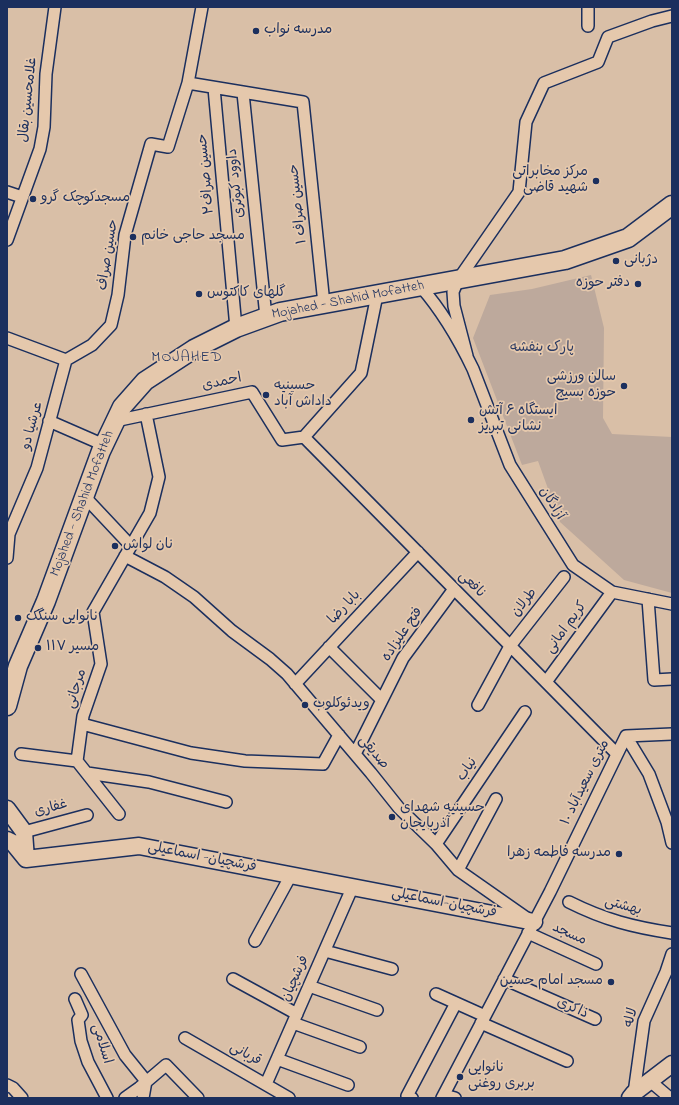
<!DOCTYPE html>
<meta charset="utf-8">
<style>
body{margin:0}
#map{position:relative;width:679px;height:1105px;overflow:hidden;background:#d9bfa7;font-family:"Indie Flower",sans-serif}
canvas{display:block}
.frame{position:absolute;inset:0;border:8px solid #1b2f5e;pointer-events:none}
</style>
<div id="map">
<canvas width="679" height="1105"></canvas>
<div class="frame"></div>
</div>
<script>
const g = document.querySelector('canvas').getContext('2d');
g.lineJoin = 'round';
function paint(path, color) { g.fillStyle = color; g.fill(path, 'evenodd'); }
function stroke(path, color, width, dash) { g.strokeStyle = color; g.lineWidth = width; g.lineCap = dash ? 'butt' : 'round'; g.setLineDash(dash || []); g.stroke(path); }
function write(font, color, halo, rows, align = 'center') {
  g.font = font + ' "Indie Flower","Playpen Sans Arabic",sans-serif'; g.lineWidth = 3.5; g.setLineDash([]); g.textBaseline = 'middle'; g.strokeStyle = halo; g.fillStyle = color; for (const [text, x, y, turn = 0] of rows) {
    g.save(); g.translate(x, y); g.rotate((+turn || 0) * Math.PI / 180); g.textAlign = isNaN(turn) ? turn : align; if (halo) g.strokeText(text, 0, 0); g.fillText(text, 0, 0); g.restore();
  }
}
const green = new Path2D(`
 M591,275L604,328L603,418L612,434L672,437V593L624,580L560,522L538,461L522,465L473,338L490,295L532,289Z`);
const minor = new Path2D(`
 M202,7L188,83L303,102L324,304
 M588,26V7
 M214,88L236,328
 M243,93L266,317
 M7,192L22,197
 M7,240L40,149L44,127L46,74L55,7
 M421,287C442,311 459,340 473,369L510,465L573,565L612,592L672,604
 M7,338L66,360L37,468L9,534L7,558
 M467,356L454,306L453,292L458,280L519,192L526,122L544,83L598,62L608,37L652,21L672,16
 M66,360L92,345L111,325L118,295L125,235L151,144L168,147L188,83
 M49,421L104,445
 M115,421L252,392L282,440L304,437L361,373L377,295
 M304,437L617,754
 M84,496L131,546
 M125,556L165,577L194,597L232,631L270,659L287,674L371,773L399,808L436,844L458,870L528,919
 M648,599L654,680L672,679
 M329,647L382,700
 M546,682L612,592
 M295,684L418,552
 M478,705L510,646L564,577
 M82,724L191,753L245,761L323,764L339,735
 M626,736L649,774L667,822L672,843
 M21,754L77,761
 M355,754L403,658L454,589
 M87,773L149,782L226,802
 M119,814L77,761L83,716L101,664L93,612L150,513L159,477L146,414
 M24,832L87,815
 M436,844L525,712
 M458,870L496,799
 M569,902C605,920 633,927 672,933
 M528,933L596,964
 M255,941L291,875
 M325,951L392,969
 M81,974L125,1055L146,1081L143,1098
 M233,979L297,1014
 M504,979L595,1019
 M309,986L377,1010
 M436,994L485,1016
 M75,999L82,1015L78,1020L81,1041L88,1062L107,1098
 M293,1023L360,1047
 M481,1023L567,1061
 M185,1038L289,1098
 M277,1059L348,1085
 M650,1081L670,1098
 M266,1084L353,886
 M7,1085L13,1088L22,1098
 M634,1093L644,1021L666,972L672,954
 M444,1095L455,1098
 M125,1098L139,1088L166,1065L198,1098
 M412,1098L407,1096L456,1003
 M442,1098L550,892L626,736L672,734`);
const secondary = new Path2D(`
 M7,809L24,832L26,859L13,843L7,840
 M26,859L139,846L534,922
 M630,1098L634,1093L672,1064`);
const primary = new Path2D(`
 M7,706L18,666L46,601L101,451L122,407L145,381L194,349L236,328L280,312L565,260L628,238L672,205`);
const markers = [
 [256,31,4,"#1b2f5e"],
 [596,181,4,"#1b2f5e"],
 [33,199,4,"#1b2f5e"],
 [133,237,4,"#1b2f5e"],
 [616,261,4,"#1b2f5e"],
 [638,284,4,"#1b2f5e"],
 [199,294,4,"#1b2f5e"],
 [624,386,4,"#1b2f5e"],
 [266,395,4,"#1b2f5e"],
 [471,420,4,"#1b2f5e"],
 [115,546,4,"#1b2f5e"],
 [18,618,4,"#1b2f5e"],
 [38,648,4,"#1b2f5e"],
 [305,705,4,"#1b2f5e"],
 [392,817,4,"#1b2f5e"],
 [619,854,4,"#1b2f5e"],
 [611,982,4,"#1b2f5e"],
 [460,1077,4,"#1b2f5e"]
];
const poiNames = [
 ["مدرسه نواب",264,31],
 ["مرکز مخابراتی",588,173,"right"],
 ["شهید قاضی",588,189,"right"],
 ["مسجدکوچک گرو",41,199],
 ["مسجد حاجی خانم",141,237],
 ["دژبانی",624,261],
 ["دفتر حوزه",630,284,"right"],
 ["گلهای کاکتوس",207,294],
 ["سالن ورزشی",616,378,"right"],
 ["حوزه بسیج",616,394,"right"],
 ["حسینیه",274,387],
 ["داداش آباد",274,403],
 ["ایستگاه ۶ آتش",479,412],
 ["نشانی تبریز",479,428],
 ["نان لواش",123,546],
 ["نانوایی سنگک",26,618],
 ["مسیر ۱۱۷",46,648],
 ["ویدئوکلوب",313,705],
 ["حسینیه شهدای",400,809],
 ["آذربایجان",400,825],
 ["مدرسه فاطمه زهرا",611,854,"right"],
 ["مسجد امام حسین",603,982,"right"],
 ["نانوایی",468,1069],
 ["بربری روغنی",468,1085]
];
const streetNames = [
 ["غلامحسین بقال",29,100,-84],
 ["حسین صراف۲",207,174,-95],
 ["داوود کبوتری",237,183,-96],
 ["حسین صراف ۱",299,204,-96],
 ["حسین صراف",109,255,-81],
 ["Mojahed - Shahid Mofatteh",348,301,-11],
 ["احمدی",222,383,-12],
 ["عرشیا دو",33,426,-75],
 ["Mojahed - Shahid Mofatteh",83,504,-69],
 ["آزادگان",551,504,58],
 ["نافعی",471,585,45],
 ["طرلان",525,603,-52],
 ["بابا رضا",345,608,-47],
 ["کریم امانی",567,628,-54],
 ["فتح علیزاده",403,635,-56],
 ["مرجانی",77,689,-72],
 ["صدیقی",373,753,50],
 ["نیاب",468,770,-56],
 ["۱۰ متری سعیدآباد",586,783,-64],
 ["غفاری",51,809,-15],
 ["فرشچیان- اسماعیلی",202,858,11],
 ["فرشچیان-اسماعیلی",444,904,11],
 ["بهشتی",623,907,16],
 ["مسجد",569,935,24],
 ["فرشچیان",296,979,-66],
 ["ذاکری",572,1009,24],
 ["لاله",632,1018,-74],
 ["اسلامی",101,1044,73],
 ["قربانی",245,1055,29]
];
const parkNames = [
 ["پارک بنفشه",542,349]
];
const neighbourhoodNames = [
 ["MOJAHED",187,359]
];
paint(green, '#bda99c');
stroke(minor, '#1b2f5e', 14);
stroke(secondary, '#1b2f5e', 19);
stroke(primary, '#1b2f5e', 21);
stroke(minor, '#e5c8ac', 11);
stroke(secondary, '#e5c8ac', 16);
stroke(primary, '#e5c8ac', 18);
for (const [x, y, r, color] of markers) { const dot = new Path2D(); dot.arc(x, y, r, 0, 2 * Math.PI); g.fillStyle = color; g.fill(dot); stroke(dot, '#e5c8ac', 1.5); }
write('14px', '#1b2f5e', '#e5c8ac', poiNames, 'left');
write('14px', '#1b2f5e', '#e5c8ac', streetNames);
write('14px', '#2b3b64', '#e5c8ac', parkNames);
g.letterSpacing = '1px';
write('15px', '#1b2f5e', '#e5c8ac', neighbourhoodNames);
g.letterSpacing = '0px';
</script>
